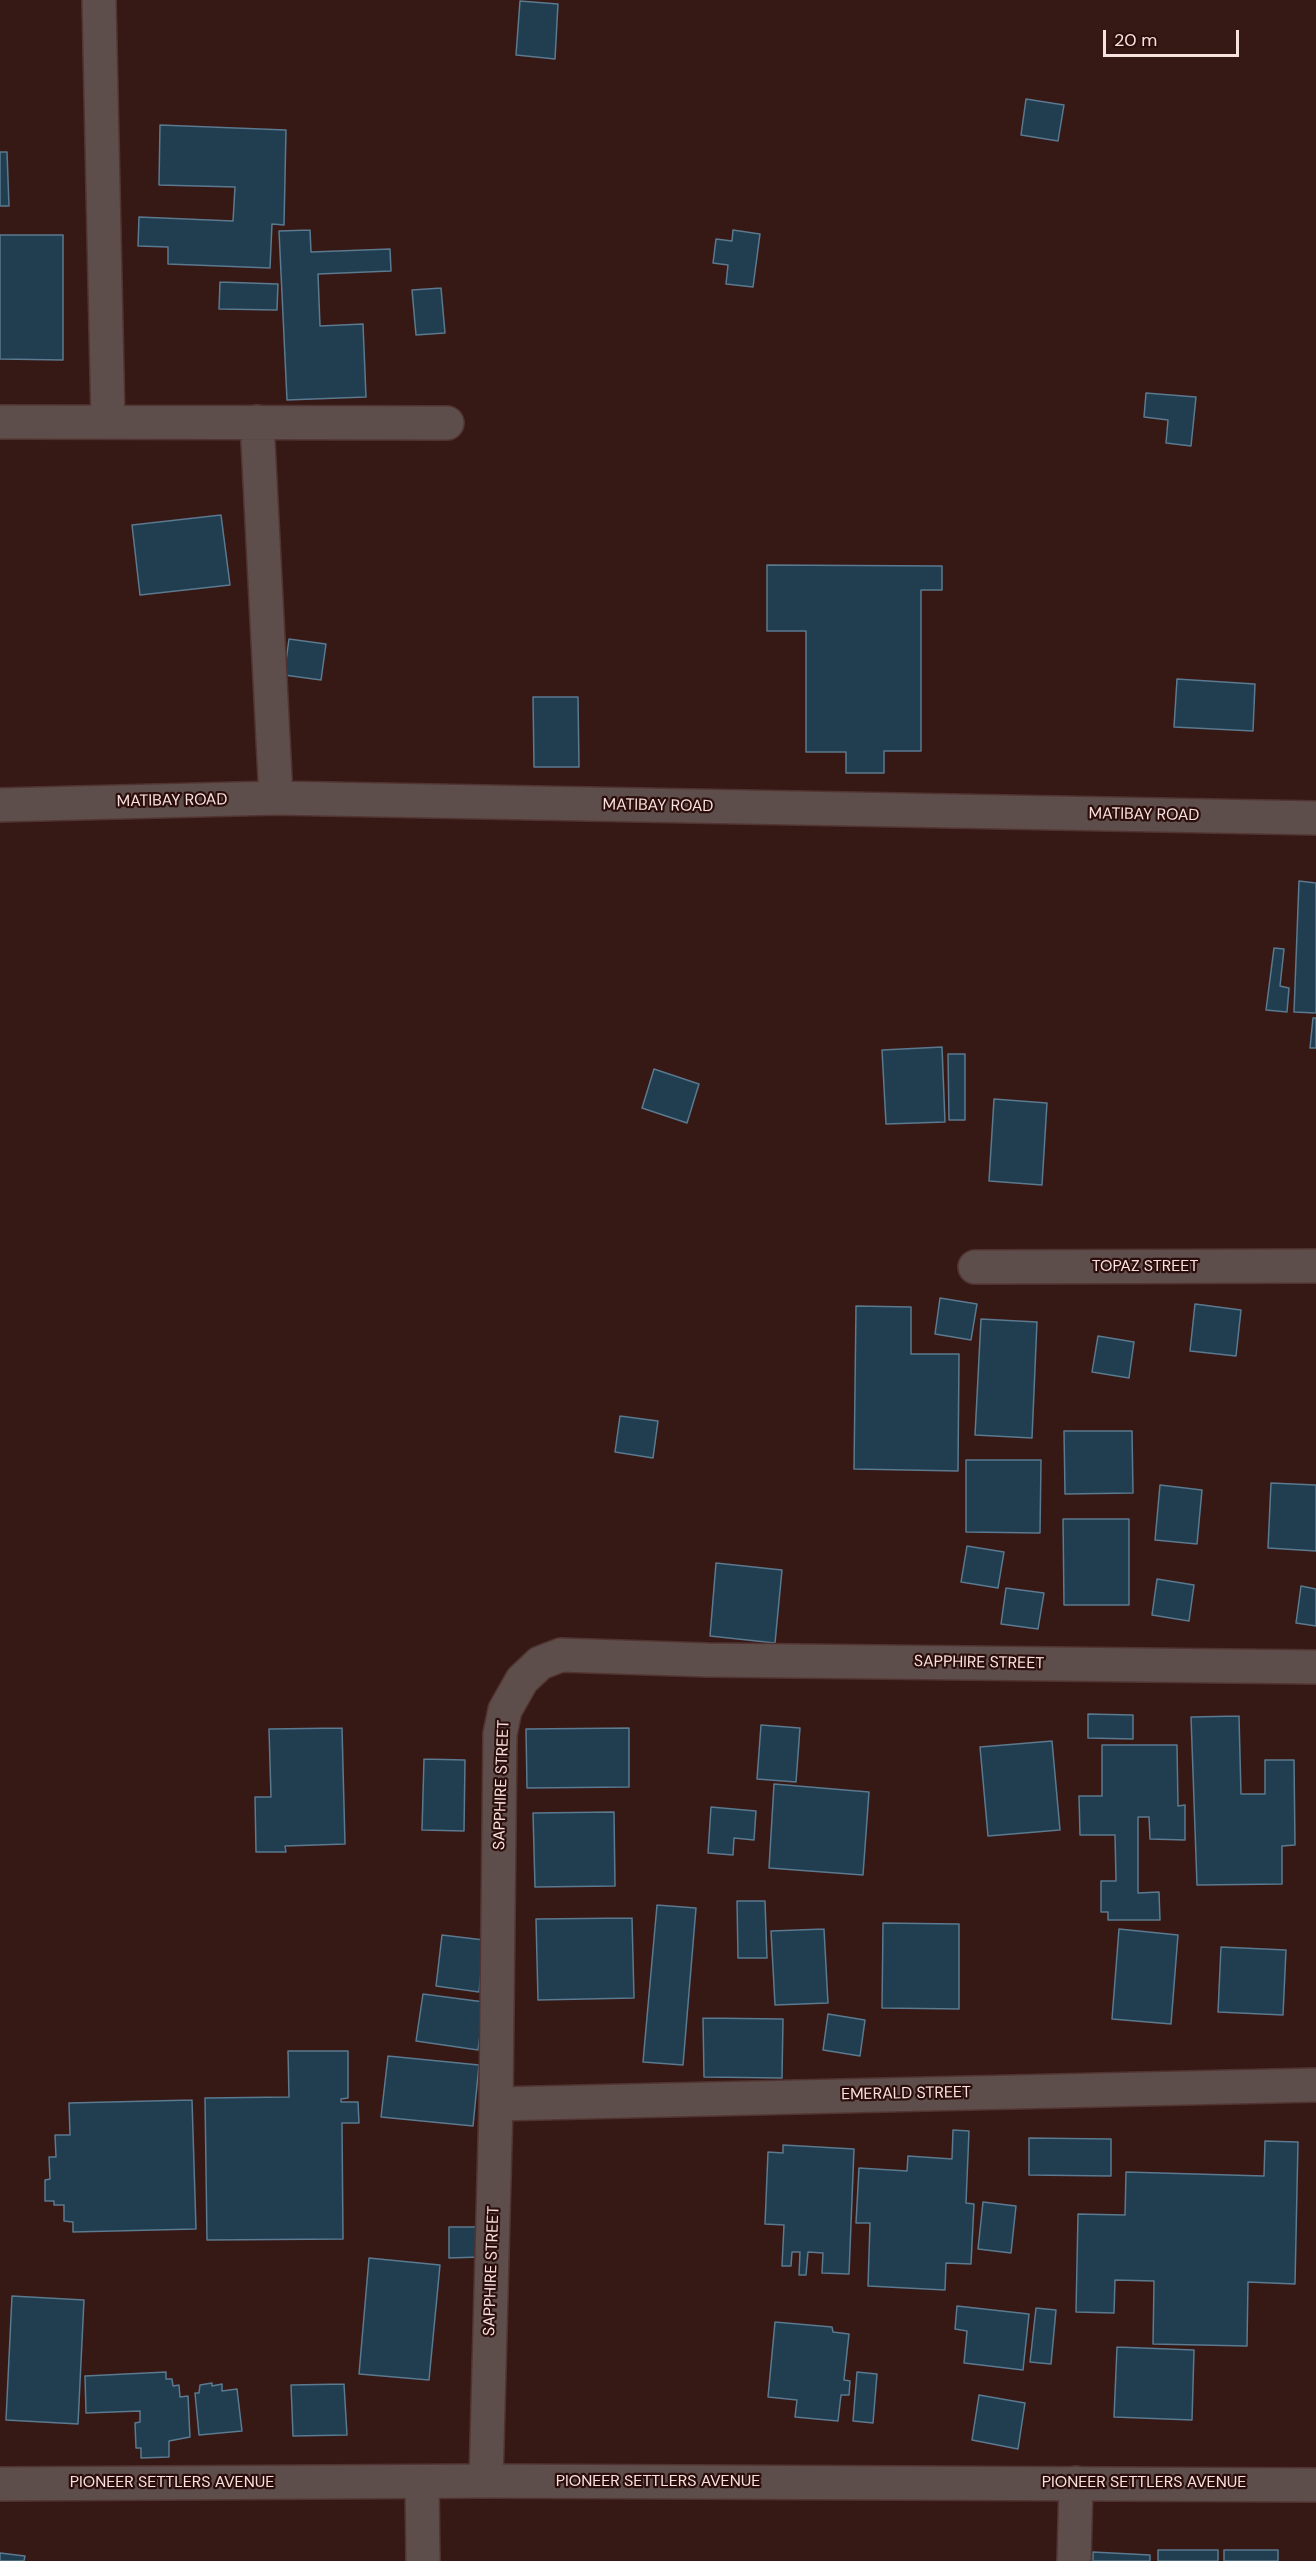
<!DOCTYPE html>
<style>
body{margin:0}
#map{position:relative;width:1316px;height:2561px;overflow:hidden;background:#361815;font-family:"DM Sans",sans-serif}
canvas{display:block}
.scale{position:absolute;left:1103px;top:30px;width:136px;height:27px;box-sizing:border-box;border:3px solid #f8e2df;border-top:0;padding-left:8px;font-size:18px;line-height:21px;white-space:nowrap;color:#f8e2df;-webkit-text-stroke:4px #2c0f0c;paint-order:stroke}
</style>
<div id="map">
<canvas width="1316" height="2561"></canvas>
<div class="scale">20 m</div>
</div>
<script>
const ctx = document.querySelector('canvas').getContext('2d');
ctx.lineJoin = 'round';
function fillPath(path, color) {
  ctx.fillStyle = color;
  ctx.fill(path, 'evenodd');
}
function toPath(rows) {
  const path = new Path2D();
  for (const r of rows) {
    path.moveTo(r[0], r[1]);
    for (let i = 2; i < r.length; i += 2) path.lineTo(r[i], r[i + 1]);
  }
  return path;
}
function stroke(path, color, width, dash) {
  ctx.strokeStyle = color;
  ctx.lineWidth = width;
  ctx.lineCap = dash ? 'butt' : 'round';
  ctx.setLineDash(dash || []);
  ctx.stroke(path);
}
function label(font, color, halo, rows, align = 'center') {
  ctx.font = font + ' "DM Sans",sans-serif';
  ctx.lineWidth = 4.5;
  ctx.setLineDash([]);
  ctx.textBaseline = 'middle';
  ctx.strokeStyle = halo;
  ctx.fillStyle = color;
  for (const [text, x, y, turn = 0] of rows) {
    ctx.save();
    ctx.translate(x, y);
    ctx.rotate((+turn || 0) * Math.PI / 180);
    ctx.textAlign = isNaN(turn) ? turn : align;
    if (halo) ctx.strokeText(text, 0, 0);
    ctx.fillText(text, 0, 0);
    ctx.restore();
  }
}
const building = toPath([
 [520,1,558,4,555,59,516,55,520,1],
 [1026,99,1064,105,1058,141,1021,135,1026,99],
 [160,125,286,130,284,225,272,224,270,268,168,264,168,247,138,246,139,217,233,221,235,187,159,185,160,125],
 [0,152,7,152,9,206,0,206,0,152],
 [310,230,311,252,390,249,391,271,318,274,320,326,363,324,366,397,287,400,279,231,310,230],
 [733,230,760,234,753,287,726,284,728,265,713,263,716,239,732,241,733,230],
 [0,235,63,235,63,360,0,359,0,235],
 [220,282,278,284,277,310,219,309,220,282],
 [441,288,445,333,416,335,412,290,441,288],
 [1146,393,1196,397,1191,446,1166,443,1168,420,1144,417,1146,393],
 [221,515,230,585,140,595,132,525,221,515],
 [767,565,942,566,942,590,921,590,921,751,884,751,884,773,846,773,846,752,806,752,806,631,767,631,767,565],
 [289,639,326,644,321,680,284,675,289,639],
 [1177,679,1255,684,1253,731,1174,727,1177,679],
 [533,697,578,697,579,767,534,767,533,697],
 [1299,881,1316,883,1316,1013,1294,1012,1299,881],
 [1274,948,1284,949,1280,986,1289,988,1287,1012,1266,1010,1274,948],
 [1313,1018,1316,1018,1316,1048,1310,1048,1313,1018],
 [942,1047,945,1122,886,1124,882,1050,942,1047],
 [948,1054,965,1054,965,1120,949,1120,948,1054],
 [654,1069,699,1084,687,1123,642,1108,654,1069],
 [994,1099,1047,1103,1042,1185,989,1181,994,1099],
 [940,1298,977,1304,971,1340,935,1334,940,1298],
 [1195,1304,1241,1310,1236,1356,1190,1351,1195,1304],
 [856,1306,911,1307,911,1354,959,1354,958,1471,854,1469,856,1306],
 [981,1319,1037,1322,1032,1438,975,1435,981,1319],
 [1098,1336,1134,1342,1129,1378,1092,1372,1098,1336],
 [620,1416,658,1421,653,1458,615,1452,620,1416],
 [1064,1431,1132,1431,1133,1493,1065,1494,1064,1431],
 [966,1460,1041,1460,1040,1533,966,1532,966,1460],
 [1271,1483,1316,1485,1316,1551,1268,1548,1271,1483],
 [1160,1485,1202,1490,1197,1544,1155,1540,1160,1485],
 [1063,1519,1129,1519,1129,1605,1064,1605,1063,1519],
 [967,1546,1004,1552,998,1588,961,1582,967,1546],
 [716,1563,782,1570,775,1643,710,1636,716,1563],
 [1157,1579,1194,1585,1189,1621,1152,1615,1157,1579],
 [1301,1586,1316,1589,1316,1626,1296,1623,1301,1586],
 [1006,1588,1044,1593,1038,1629,1001,1624,1006,1588],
 [1088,1714,1133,1715,1133,1739,1088,1738,1088,1714],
 [1239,1716,1241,1794,1265,1794,1265,1760,1294,1760,1295,1845,1282,1846,1282,1884,1197,1885,1191,1717,1239,1716],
 [761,1725,800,1728,796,1782,757,1779,761,1725],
 [342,1728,345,1844,285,1846,286,1852,256,1852,255,1797,271,1797,269,1729,342,1728],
 [629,1728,629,1787,527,1788,526,1729,629,1728],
 [1052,1741,1060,1830,988,1836,980,1747,1052,1741],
 [1102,1745,1177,1745,1178,1806,1185,1805,1185,1840,1150,1839,1149,1817,1138,1817,1138,1893,1159,1892,1160,1920,1108,1920,1108,1912,1101,1912,1101,1881,1116,1881,1115,1835,1080,1835,1079,1796,1102,1796,1102,1745],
 [424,1759,465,1760,464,1831,422,1830,424,1759],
 [774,1784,869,1792,863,1875,769,1868,774,1784],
 [711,1807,756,1811,754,1840,734,1838,733,1855,708,1853,711,1807],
 [614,1812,615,1886,535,1887,533,1813,614,1812],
 [737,1901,765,1901,767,1958,738,1958,737,1901],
 [657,1905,696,1908,683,2065,643,2062,657,1905],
 [632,1918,634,1998,538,2000,536,1919,632,1918],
 [883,1923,959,1924,959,2009,882,2008,883,1923],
 [824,1929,828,2003,775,2005,771,1931,824,1929],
 [1119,1929,1178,1935,1171,2024,1112,2019,1119,1929],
 [442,1935,484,1940,479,1992,436,1986,442,1935],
 [1221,1947,1286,1950,1283,2015,1218,2012,1221,1947],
 [423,1994,484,2002,478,2050,416,2041,423,1994],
 [828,2014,865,2020,860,2056,823,2050,828,2014],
 [703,2018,783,2019,782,2078,704,2077,703,2018],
 [288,2051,348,2051,348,2098,341,2099,341,2102,358,2102,359,2123,342,2123,343,2239,207,2240,205,2098,289,2097,288,2051],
 [388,2056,479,2065,473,2126,381,2117,388,2056],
 [192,2100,196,2229,73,2232,73,2222,64,2221,64,2205,54,2205,54,2201,45,2201,45,2180,50,2179,49,2157,56,2157,55,2135,70,2135,69,2103,192,2100],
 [953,2130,969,2131,966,2203,974,2204,971,2264,946,2263,945,2290,868,2286,870,2223,856,2223,859,2168,907,2171,908,2156,952,2159,953,2130],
 [1029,2138,1111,2139,1111,2176,1029,2175,1029,2138],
 [1265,2141,1298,2142,1295,2284,1248,2282,1247,2346,1153,2344,1154,2281,1115,2280,1114,2313,1076,2312,1078,2214,1125,2215,1126,2172,1264,2176,1265,2141],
 [783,2145,854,2149,849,2274,822,2273,823,2253,808,2252,806,2275,799,2275,800,2252,792,2252,791,2266,782,2266,784,2225,765,2224,768,2152,783,2153,783,2145],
 [983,2202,1016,2206,1011,2253,978,2249,983,2202],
 [449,2227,479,2227,480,2257,449,2258,449,2227],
 [369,2258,440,2265,429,2380,359,2374,369,2258],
 [12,2296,84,2300,78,2424,6,2420,12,2296],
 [957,2306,1029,2314,1023,2370,964,2363,967,2331,955,2329,957,2306],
 [1036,2308,1056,2310,1051,2364,1030,2362,1036,2308],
 [775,2322,832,2327,833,2332,849,2334,844,2380,850,2381,849,2395,841,2395,838,2421,795,2417,797,2400,768,2397,775,2322],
 [1117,2347,1194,2350,1192,2420,1114,2417,1117,2347],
 [166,2372,166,2379,172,2379,173,2386,179,2385,180,2397,188,2396,190,2437,169,2441,169,2457,141,2458,141,2448,136,2448,135,2423,140,2422,140,2411,86,2413,85,2376,166,2372],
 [857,2372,877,2374,873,2423,853,2421,857,2372],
 [212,2383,212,2386,222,2384,222,2391,237,2389,242,2431,199,2435,195,2393,199,2393,200,2385,212,2383],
 [344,2384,347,2435,293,2436,291,2385,344,2384],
 [979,2395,1025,2403,1018,2449,972,2440,979,2395],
 [1158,2550,1218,2550,1218,2561,1158,2561,1158,2550],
 [1224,2550,1278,2550,1278,2561,1224,2561,1224,2550],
 [1093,2552,1150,2555,1150,2561,1093,2561,1093,2552],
 [0,2553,25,2556,24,2561,0,2561,0,2553]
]);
fillPath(building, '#213e51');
stroke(building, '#5b798f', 1.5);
const minor = toPath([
 [99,0,108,422],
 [0,422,447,423],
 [257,422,276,798],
 [0,805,276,798,1316,818],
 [975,1267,1316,1266],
 [496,2104,1316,2085],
 [486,2481,496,2104,500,1734,505,1710,522,1680,540,1663,561,1655,707,1660,1316,1667],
 [422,2482,423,2561],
 [1074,2561,1076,2483]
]);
const tertiary = toPath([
 [0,2484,486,2481,1316,2485]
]);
stroke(minor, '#513431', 36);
stroke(tertiary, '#513431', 36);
stroke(minor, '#5d4d4b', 33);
stroke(tertiary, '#5d4d4b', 33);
label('16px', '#f8e2df', '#2c0f0c', [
 ["MATIBAY ROAD",172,801,-1],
 ["MATIBAY ROAD",658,806,1],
 ["MATIBAY ROAD",1144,815,1],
 ["TOPAZ STREET",1145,1267],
 ["SAPPHIRE STREET",979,1663,1],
 ["SAPPHIRE STREET",502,1785,-88],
 ["EMERALD STREET",906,2094,-1],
 ["SAPPHIRE STREET",492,2271,-88],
 ["PIONEER SETTLERS AVENUE",658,2482],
 ["PIONEER SETTLERS AVENUE",172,2483],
 ["PIONEER SETTLERS AVENUE",1144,2483]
]);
</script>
